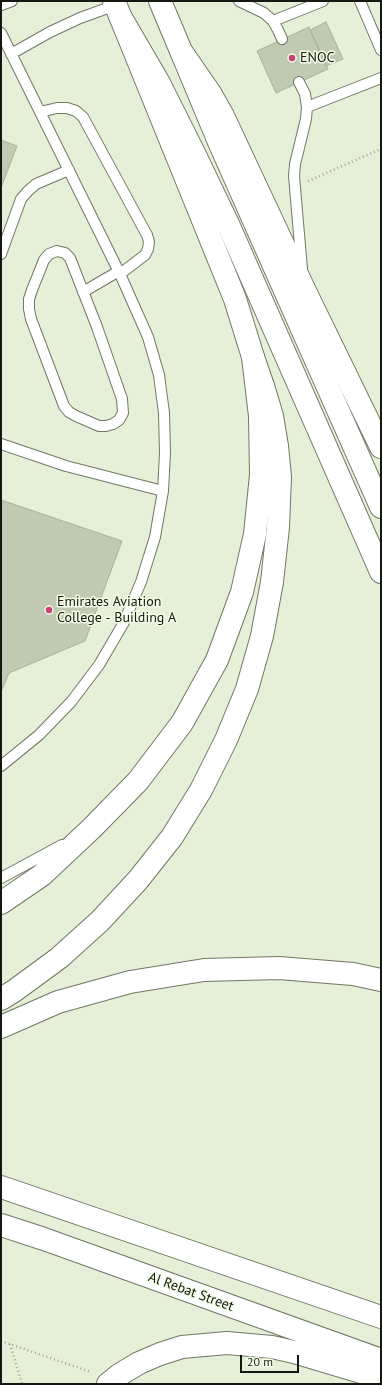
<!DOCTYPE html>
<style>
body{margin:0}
#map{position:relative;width:382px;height:1385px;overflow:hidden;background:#e6f0d8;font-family:"PT Sans",sans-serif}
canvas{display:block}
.frame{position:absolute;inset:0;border:2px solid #151810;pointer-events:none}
.scale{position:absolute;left:240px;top:1355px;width:59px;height:18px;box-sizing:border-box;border:2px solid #151810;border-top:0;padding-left:5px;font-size:12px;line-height:14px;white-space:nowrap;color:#151810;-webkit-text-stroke:3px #f3fde5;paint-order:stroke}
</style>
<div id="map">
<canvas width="382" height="1385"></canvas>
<div class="frame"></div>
<div class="scale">20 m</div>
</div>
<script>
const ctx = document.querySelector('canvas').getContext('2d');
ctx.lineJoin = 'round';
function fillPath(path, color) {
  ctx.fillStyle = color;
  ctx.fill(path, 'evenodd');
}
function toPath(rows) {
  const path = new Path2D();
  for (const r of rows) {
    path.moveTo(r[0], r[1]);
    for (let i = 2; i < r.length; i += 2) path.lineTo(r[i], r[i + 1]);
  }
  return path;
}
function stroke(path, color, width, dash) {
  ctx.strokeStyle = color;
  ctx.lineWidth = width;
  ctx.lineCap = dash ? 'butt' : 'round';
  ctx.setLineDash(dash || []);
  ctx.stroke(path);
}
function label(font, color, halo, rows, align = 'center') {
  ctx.font = font + ' "PT Sans",sans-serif';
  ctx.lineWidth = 3;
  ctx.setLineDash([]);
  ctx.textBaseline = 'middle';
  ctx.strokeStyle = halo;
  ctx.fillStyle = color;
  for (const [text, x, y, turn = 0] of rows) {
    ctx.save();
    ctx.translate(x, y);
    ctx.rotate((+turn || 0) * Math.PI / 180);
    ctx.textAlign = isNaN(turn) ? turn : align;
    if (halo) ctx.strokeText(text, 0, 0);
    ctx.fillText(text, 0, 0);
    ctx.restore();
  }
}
const building = toPath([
 [326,22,343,59,326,66,310,30,326,22],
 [309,27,328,69,276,93,257,51,309,27],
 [1,140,17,146,1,188,1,140],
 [1,500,122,541,85,641,9,673,1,692,1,500]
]);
fillPath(building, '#c0cab2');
stroke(building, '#a8b29b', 1);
const lane = toPath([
 [239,1,264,13,273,21,278,30,282,39],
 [360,1,381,50],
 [1,5,12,1],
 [273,21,323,1],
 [1,33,120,274,148,337,159,375,164,413,165,453,163,491,155,537,141,582,123,624,99,665,71,702,39,735,1,766],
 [11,54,50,32,80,18,116,5],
 [299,82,305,94,307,107,306,119,295,164,294,176,302,269],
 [307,107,381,78],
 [40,112,57,108,67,108,76,111,83,117,147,235,149,242,148,249,145,255,120,274],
 [57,251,65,253,70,258,97,327,122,399,123,413,119,420,113,424,106,426,99,426,76,416,69,412,64,406,31,319,29,309,29,299,32,290,44,260,49,254,57,251],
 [1,254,21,199,28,191,36,184,69,170],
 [83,292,119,271],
 [1,444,66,466,163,491],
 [1,878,62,845]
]);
const primary = toPath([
 [160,1,181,51,210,93,223,116,304,289,381,447],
 [1,903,42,875,92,828,138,781,182,723,217,660,242,592,255,534,261,475,260,416,253,357,235,299,114,1]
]);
const highway = toPath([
 [120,16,159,83,194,153,228,224,381,572],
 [181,51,219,142,381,507],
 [1,999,14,991,59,958,100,921,138,880,172,837,201,790,226,740,247,689,262,636,272,582,278,527,280,477,277,446,272,416,263,386,253,357],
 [1,1027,58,1002,130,982,204,970,279,968,353,974,381,980],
 [1,1187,381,1317],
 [1,1225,44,1239,381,1360],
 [108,1384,119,1375,139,1363,160,1354,182,1347,227,1343,272,1347,294,1352,381,1378]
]);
stroke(lane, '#707863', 12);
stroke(primary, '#707863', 24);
stroke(highway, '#707863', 24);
stroke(toPath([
 [308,181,381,149],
 [1,1341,91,1372],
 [10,1344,22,1384]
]), '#9da593', 2.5, [1, 3]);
stroke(lane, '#fff', 10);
stroke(primary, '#fff', 22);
stroke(highway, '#fff', 22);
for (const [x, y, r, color] of [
 [292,58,4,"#cb4077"],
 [49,610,4,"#cb4077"]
]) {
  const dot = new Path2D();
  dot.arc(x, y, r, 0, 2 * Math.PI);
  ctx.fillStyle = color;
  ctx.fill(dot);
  stroke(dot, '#f3fde5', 1.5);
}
label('14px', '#151810', '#f3fde5', [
 ["ENOC",300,58],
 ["Emirates Aviation",57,602],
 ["College - Building A",57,618]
], 'left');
label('14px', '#151810', '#f3fde5', [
 ["Al Rebat Street",191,1292,20]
]);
</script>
